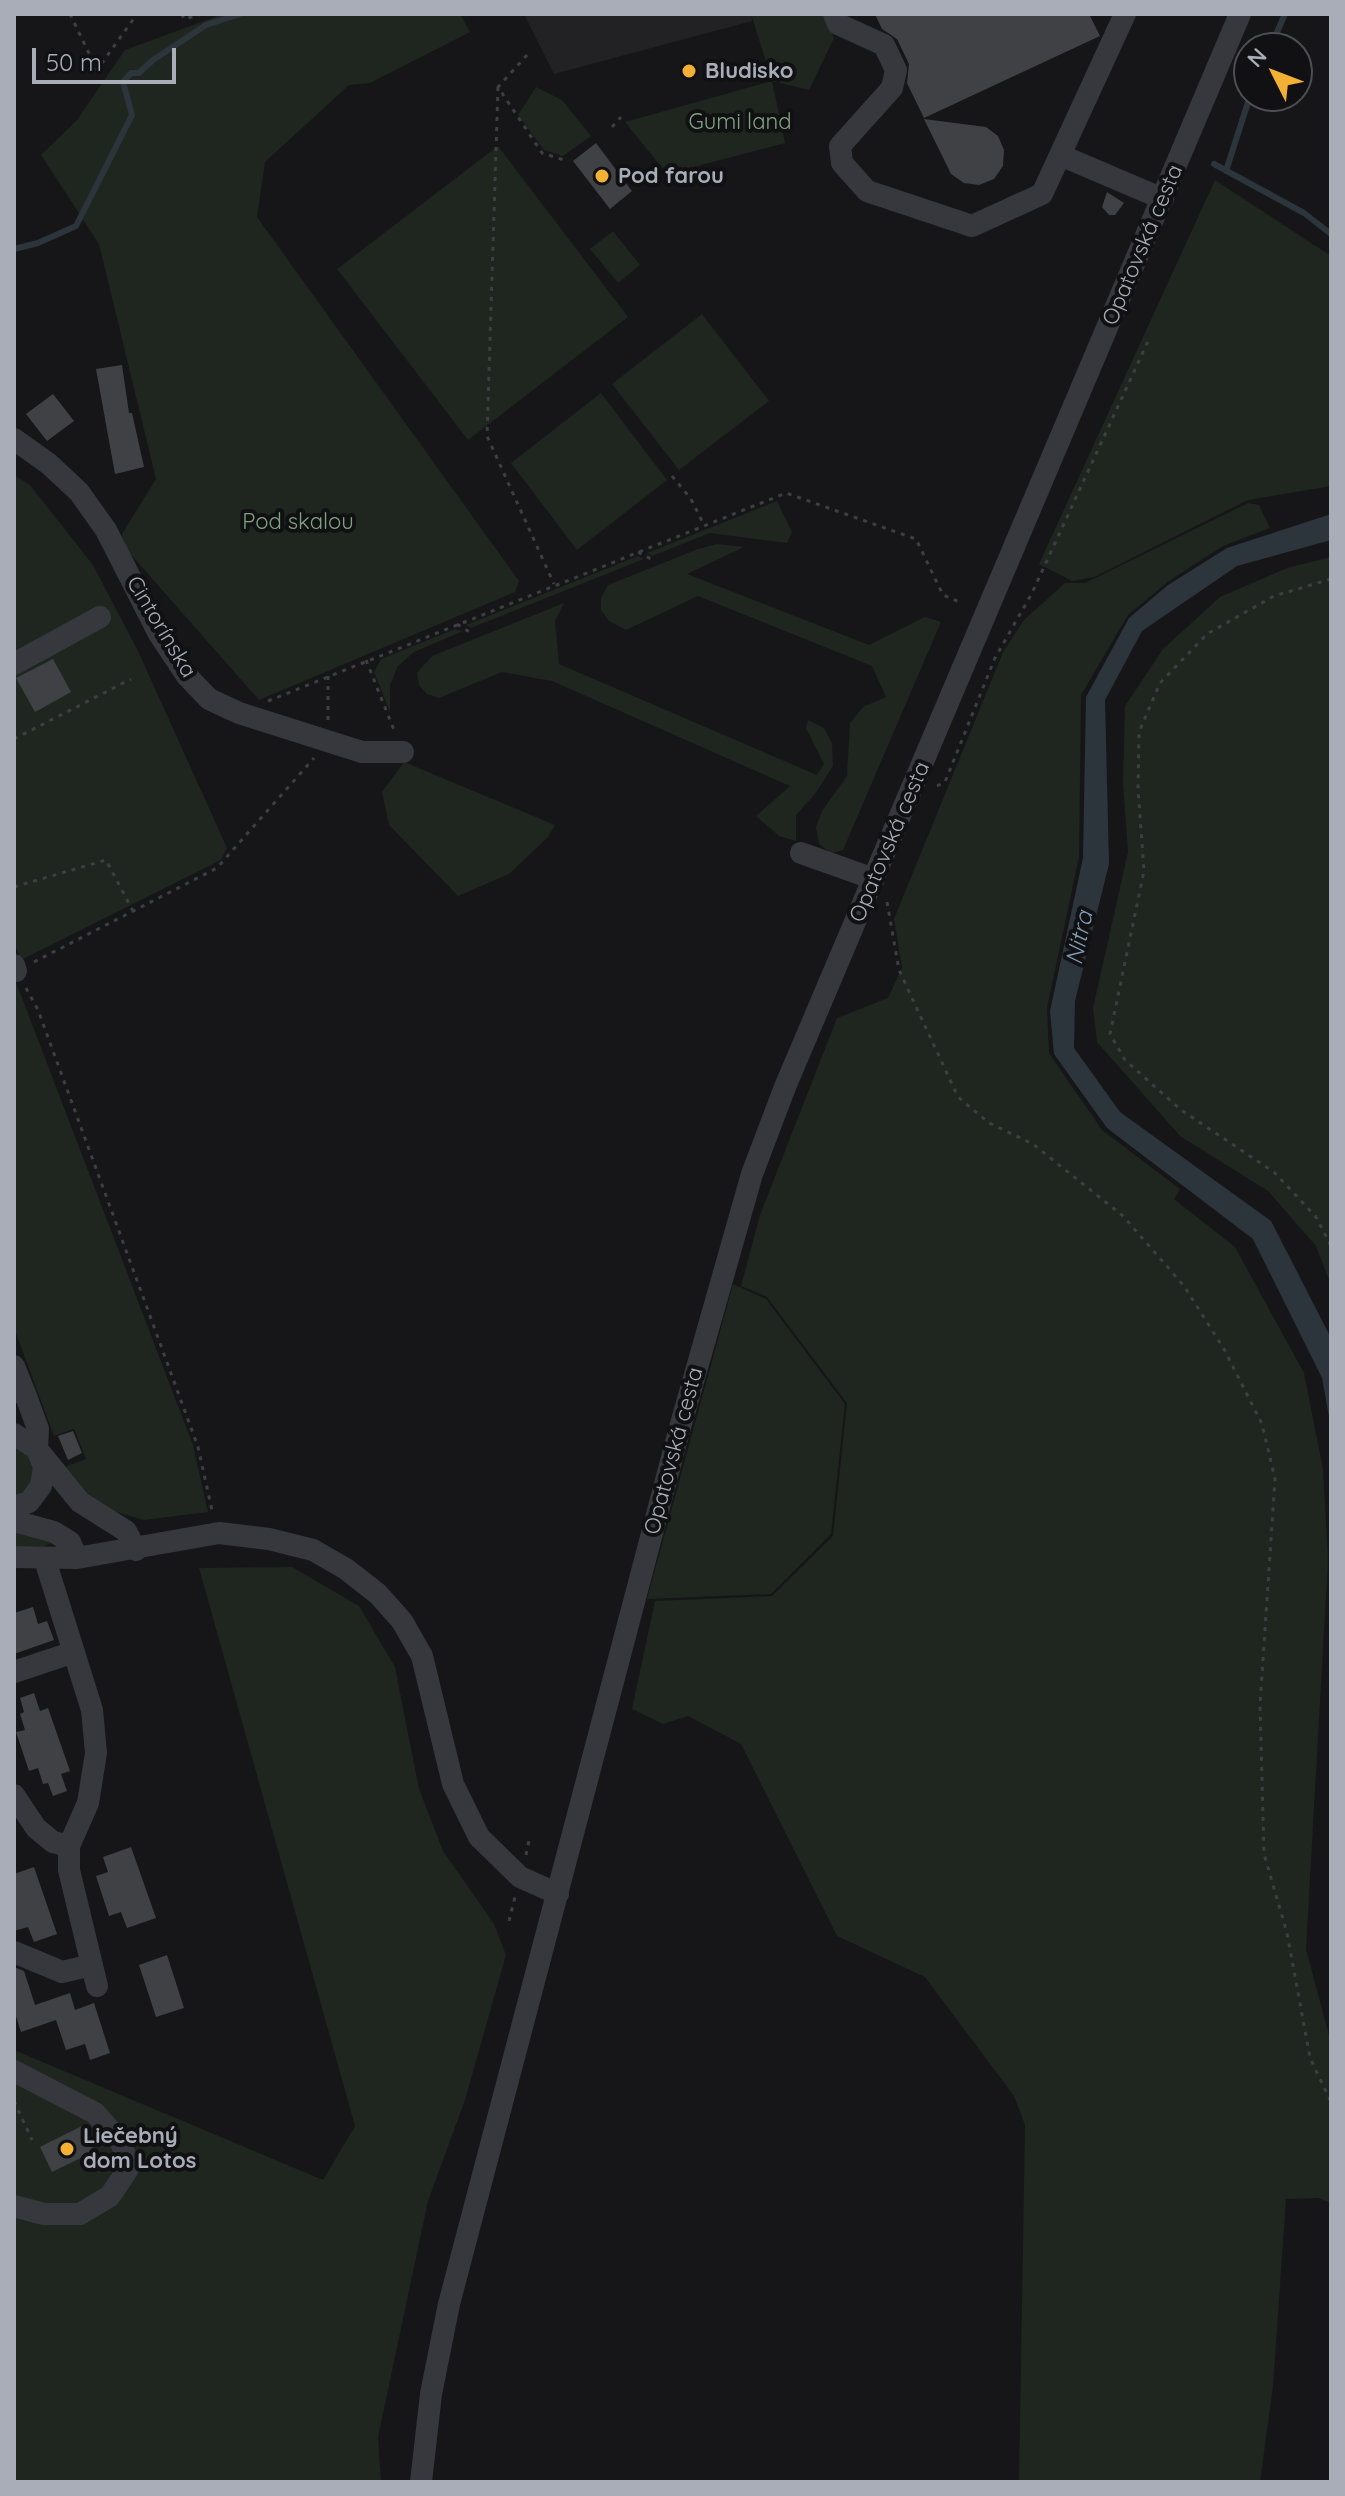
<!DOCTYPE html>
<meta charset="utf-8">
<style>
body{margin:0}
#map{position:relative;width:1345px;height:2496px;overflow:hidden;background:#161618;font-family:Quicksand,sans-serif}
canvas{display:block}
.frame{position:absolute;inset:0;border:16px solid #a8adb8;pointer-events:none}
.north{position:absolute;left:1233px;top:32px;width:80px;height:80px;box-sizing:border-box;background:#111113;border:2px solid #4d4f55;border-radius:50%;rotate:312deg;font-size:22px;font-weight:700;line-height:32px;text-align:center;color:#a8adb8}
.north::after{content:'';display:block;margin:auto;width:28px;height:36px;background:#f2b134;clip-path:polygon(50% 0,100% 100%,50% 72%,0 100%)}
.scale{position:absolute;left:32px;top:48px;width:144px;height:36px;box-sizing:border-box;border:4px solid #a8adb8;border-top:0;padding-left:10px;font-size:24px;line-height:28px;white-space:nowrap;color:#a8adb8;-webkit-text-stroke:6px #111113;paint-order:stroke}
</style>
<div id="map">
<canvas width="1345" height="2496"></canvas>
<div class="frame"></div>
<div class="north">N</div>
<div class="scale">50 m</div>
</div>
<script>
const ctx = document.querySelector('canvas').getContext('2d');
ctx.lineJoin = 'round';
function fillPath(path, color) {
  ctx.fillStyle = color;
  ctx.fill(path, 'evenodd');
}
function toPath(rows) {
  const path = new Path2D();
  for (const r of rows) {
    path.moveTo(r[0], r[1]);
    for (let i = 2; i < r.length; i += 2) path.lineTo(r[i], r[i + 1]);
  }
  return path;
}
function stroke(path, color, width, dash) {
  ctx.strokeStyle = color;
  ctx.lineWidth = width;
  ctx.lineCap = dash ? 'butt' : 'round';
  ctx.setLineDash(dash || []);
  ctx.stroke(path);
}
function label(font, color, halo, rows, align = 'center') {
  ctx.font = font + ' Quicksand,sans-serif';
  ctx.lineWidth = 8;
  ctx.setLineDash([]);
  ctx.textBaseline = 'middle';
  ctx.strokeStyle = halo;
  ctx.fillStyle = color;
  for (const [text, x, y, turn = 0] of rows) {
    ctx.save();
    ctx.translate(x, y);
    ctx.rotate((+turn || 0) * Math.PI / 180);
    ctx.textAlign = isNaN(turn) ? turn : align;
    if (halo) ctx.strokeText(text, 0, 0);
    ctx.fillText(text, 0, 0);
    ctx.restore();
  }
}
fillPath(toPath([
 [524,14,751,14,752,21,554,74]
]), '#222225');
fillPath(toPath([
 [223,14,460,14,470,32,370,83,349,85,265,162,257,217,519,581,515,592,259,700,126,549,122,534,156,479,99,244,41,155,77,120,125,50],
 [751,14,824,14,834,38,809,90,772,81,785,143,667,174,625,122,772,81],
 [536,87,562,100,591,136,563,156,544,150,518,115],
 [498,146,628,317,468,440,337,269],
 [1215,180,1331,256,1331,486,1248,500,1094,577,1072,581,1039,564],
 [613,231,640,265,618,283,590,249],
 [702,314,769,401,679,470,612,384],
 [601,393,667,480,577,550,511,463],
 [14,475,30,485,93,565,138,651,227,848,221,860,21,960,14,943],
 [777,501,792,532,787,543,710,533,652,556,647,553],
 [1248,503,1259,505,1270,528,1223,546,1169,581,1128,615,1081,695,1079,857,1047,1008,1049,1053,1102,1130,1180,1189,1174,1199,1235,1247,1304,1373,1323,1469,1328,1560,1306,1949,1331,2043,1331,2203,1318,2198,1286,2199,1273,2386,1260,2482,1019,2482,1025,2125,1014,2096,925,1977,837,1936,741,1744,688,1716,663,1724,632,1709,655,1601,772,1596,833,1536,847,1403,767,1297,741,1286,760,1215,837,1018,888,998,902,968,894,919,1003,652,1024,620,1065,583,1085,583],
 [717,544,744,547,687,574,869,645,925,617,941,622,843,850,831,853,819,844,816,827,822,811,847,776,850,723,863,707,886,697,872,666,698,596,626,630,609,621,601,610,601,598,608,585,698,549],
 [638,556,644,559,471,628,466,625],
 [1331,557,1331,1285,1316,1246,1268,1191,1180,1136,1097,1042,1093,1008,1128,852,1123,783,1125,706,1163,649,1220,597,1287,568],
 [564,603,555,621,559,664,817,775,824,764,806,728,808,720,824,728,832,743,833,766,815,794,796,815,796,841,779,836,756,816,790,786,552,681,502,672,439,698,427,694,419,685,417,673,432,656],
 [455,629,463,631,414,652,398,666,390,685,390,712,374,672,381,659],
 [404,762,555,825,548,837,509,874,458,896,389,825,382,792],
 [14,977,193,1445,208,1512,144,1520,109,1510,87,1495,65,1467,86,1459,74,1429,54,1436,14,1328],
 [733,1284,766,1299,845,1404,831,1534,771,1594,647,1599],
 [14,1446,22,1449,34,1463,35,1481,14,1501],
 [14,1527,52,1543,45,1546,14,1546],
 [292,1567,359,1606,395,1667,419,1789,443,1851,494,1924,506,1955,465,2100,428,2201,378,2437,381,2482,14,2482,14,2050,323,2180,355,2126,199,1568]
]), '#1e261f');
fillPath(toPath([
 [1331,514,1331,540,1237,566,1142,631,1105,700,1109,864,1075,1001,1074,1048,1120,1112,1271,1221,1331,1338,1331,1427,1322,1378,1253,1239,1107,1128,1054,1054,1050,1011,1083,858,1086,697,1129,618,1168,585,1227,548]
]), '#2c353c');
stroke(toPath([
 [1270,48,1285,14],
 [1214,164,1304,213,1331,234],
 [1226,171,1250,96],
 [14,249,38,243,76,226,132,115,123,82,131,73,139,73,153,60,206,25,240,14]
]), '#2c353c', 6);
fillPath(toPath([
 [875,14,1089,14,1100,36,924,118,907,83,909,64,897,39,882,29],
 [924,119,986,127,998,136,1004,150,1003,166,994,179,979,185,964,183,951,174],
 [596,143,632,191,610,209,573,161],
 [1107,192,1124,203,1115,215,1109,215,1102,207],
 [122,365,129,413,132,413,144,467,115,474,96,369],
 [53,394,74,421,47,441,26,414],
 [53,659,71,692,35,712,16,678],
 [73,1431,82,1453,68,1460,58,1436],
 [33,1607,38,1624,47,1621,54,1640,14,1654,14,1613],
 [34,1693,40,1711,48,1708,70,1771,61,1774,67,1791,53,1796,48,1783,43,1784,38,1768,29,1771,16,1732,25,1730,20,1714,24,1712,20,1698],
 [131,1847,156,1918,127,1928,121,1912,109,1916,96,1876,108,1872,103,1857],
 [34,1867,57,1934,34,1942,28,1927,14,1931,14,1874],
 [167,1955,184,2008,156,2017,139,1965],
 [14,1967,24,1971,35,2005,70,1993,75,2010,94,2003,110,2053,90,2060,85,2044,66,2050,56,2020,21,2032,14,2010],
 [82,2126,95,2151,52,2172,40,2147]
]), '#404145');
stroke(toPath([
 [70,14,97,70,137,14],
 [182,14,184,19,202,14],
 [527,55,498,87,542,153,567,161],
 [498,87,487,436,554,584],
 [612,127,621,117],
 [672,476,691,499,704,525],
 [638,552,653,560],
 [1331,579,1274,596,1207,634,1160,683,1139,732,1138,789,1144,871,1110,1034,1125,1060,1181,1110,1274,1172,1316,1217,1331,1246],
 [457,624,471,633],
 [366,660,394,730],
 [328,676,328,720],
 [268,701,786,493,916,539,943,595,962,603],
 [14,739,131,679],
 [937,786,945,782,995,658,1032,593,1149,339],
 [14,887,106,860,133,911],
 [887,902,899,970,958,1097,989,1123,1033,1144,1123,1216,1184,1286,1224,1349,1262,1424,1275,1479,1260,1705,1264,1854,1287,1933,1310,2058,1331,2102],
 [34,962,217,868,314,758],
 [26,988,38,1010,198,1447,213,1515],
 [526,1855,530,1836],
 [509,1921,515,1897],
 [14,2101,32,2140]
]), '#3d3f44', 3, [4, 6]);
stroke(toPath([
 [834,14,838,24,884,45,896,70,892,88,840,146,842,163,867,191,972,226,1042,194,1125,14],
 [1060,155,1163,199],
 [14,439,49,464,79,492,106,530,159,634,187,676,209,699,239,713,362,752,403,752],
 [14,664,100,617],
 [801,853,874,879],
 [14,965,16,971],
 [14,1366,26,1396],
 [14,1388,26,1396,38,1429,37,1449,80,1502,126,1531,136,1550],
 [14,1434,37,1449,44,1467,41,1486,29,1502,14,1507],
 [14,1521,54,1532,70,1542,77,1558],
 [14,1557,77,1558,219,1533,269,1539,313,1550,346,1569,378,1594,402,1621,422,1656,453,1784,479,1837,520,1877,558,1894],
 [45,1560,92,1710,96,1753,88,1803,69,1846,69,1870,97,1986],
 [14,1672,74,1652],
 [14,1795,36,1828,53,1842,69,1846],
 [14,1952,62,1972,92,1965],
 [14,2071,95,2113,122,2144,128,2169,110,2196,80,2214,44,2214,14,2206],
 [421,2482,431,2394,449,2304,679,1431,752,1174,785,1087,1240,14]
]), '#37383d', 22);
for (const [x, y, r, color] of [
 [689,71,8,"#f2b134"],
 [602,176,8,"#f2b134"],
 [67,2149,8,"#f2b134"]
]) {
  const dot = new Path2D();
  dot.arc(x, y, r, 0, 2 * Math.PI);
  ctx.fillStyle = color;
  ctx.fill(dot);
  stroke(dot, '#111113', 3);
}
label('bold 22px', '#a8adb8', '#111113', [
 ["Bludisko",705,71],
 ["Pod farou",618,176],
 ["Liečebný",83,2136],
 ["dom Lotos",83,2161]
], 'left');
label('22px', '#7fa381', '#111113', [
 ["Gumi land",740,122],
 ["Pod skalou",298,522]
]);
label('22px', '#a8adb8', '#111113', [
 ["Opatovská cesta",1143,245,-67],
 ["Cintorínska",161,627,59],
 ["Opatovská cesta",890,842,-67],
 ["Opatovská cesta",674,1451,-75]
]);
label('italic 24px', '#7f9bb3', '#111113', [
 ["Nitra",1080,938,-78]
]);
</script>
